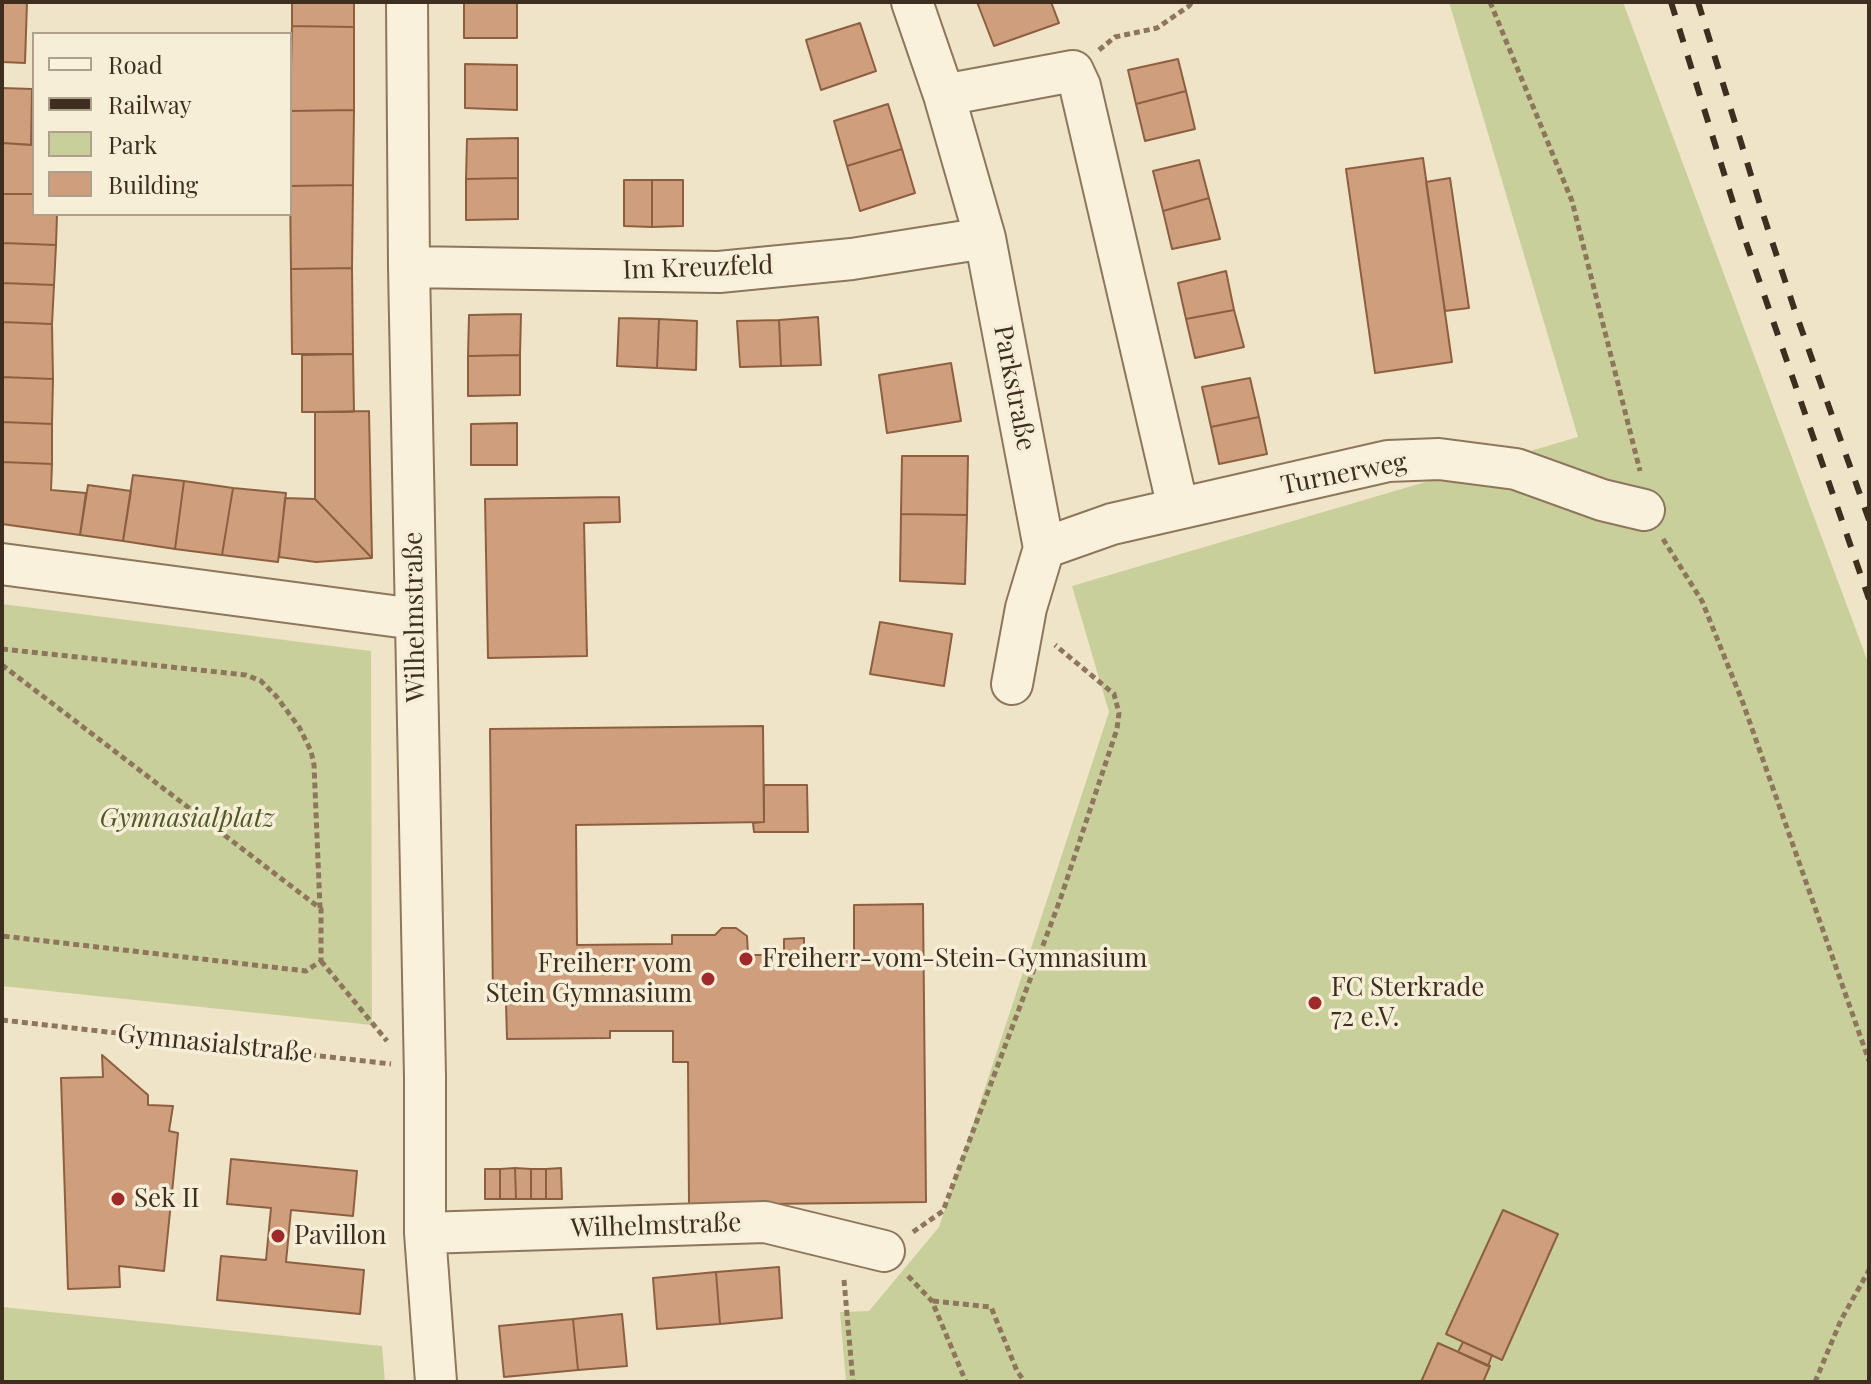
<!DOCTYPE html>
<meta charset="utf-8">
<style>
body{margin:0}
#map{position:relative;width:1871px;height:1384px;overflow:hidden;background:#f0e4c8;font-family:"Playfair Display",serif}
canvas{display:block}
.frame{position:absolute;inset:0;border:4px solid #3d2e20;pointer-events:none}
.legend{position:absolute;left:32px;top:32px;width:260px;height:184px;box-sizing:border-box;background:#f7eed8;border:2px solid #ada18e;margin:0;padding:10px 14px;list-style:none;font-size:24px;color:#3d2e20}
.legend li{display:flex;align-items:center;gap:16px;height:40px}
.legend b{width:40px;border:2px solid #ada18e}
</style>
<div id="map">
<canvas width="1871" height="1384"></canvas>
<div class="frame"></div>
<ul class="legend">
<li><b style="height:10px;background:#faf1dc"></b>Road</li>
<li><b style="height:10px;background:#3d2e20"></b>Railway</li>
<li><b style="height:22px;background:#c9cf9b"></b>Park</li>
<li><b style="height:22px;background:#cf9f7d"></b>Building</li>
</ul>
</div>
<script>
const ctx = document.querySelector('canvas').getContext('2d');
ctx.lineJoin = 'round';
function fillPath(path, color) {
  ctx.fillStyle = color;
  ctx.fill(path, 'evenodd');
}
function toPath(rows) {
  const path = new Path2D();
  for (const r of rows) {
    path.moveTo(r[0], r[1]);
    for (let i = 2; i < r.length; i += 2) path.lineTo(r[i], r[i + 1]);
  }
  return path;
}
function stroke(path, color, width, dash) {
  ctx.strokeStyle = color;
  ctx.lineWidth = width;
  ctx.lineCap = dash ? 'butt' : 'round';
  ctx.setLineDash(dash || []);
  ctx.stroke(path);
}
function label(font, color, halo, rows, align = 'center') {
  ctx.font = font + ' "Playfair Display",serif';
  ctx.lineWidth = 7;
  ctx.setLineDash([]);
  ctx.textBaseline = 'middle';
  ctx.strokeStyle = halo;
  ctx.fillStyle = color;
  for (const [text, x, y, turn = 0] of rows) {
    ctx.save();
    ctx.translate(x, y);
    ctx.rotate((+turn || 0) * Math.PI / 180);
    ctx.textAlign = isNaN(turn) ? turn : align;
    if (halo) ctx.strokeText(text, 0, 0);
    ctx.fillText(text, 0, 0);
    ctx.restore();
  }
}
fillPath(toPath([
 [1449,2,1623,2,1869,665,1869,1382,846,1382,840,1312,869,1311,939,1227,1109,712,1072,586,1578,437],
 [2,604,371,651,372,1025,2,986],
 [2,1307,382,1346,385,1382,2,1382]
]), '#c9cf9b');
const building = toPath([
 [2,2,27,2,25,63,2,62,2,2],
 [292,2,354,2,354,27,292,26,292,2],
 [464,2,517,2,517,38,464,38,464,2],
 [977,2,1051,2,1059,23,994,46,977,2],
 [860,23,876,71,821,90,806,40,860,23],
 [292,26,354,27,354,110,290,111,292,26],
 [1178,59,1186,91,1136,104,1128,70,1178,59],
 [465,64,517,65,517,110,465,108,465,64],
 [2,88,32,89,31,145,2,143,2,88],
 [1186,91,1195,129,1145,141,1136,104,1186,91],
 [888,104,902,149,847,166,834,121,888,104],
 [354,110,353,185,290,186,290,111,354,110],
 [518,138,518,178,466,179,467,139,518,138],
 [3,143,34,145,34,194,2,194,3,143],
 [902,149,915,193,860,211,847,166,902,149],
 [1423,158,1452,362,1375,373,1346,169,1423,158],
 [1199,160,1209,198,1163,211,1153,171,1199,160],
 [518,178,518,219,466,220,466,179,518,178],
 [1450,178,1469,308,1445,311,1426,182,1450,178],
 [624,180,652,180,652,227,624,226,624,180],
 [652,180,683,180,683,226,652,227,652,180],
 [353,185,352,268,291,269,290,186,353,185],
 [2,194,34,194,34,214,57,214,56,245,2,243,2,194],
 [1209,198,1220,239,1172,249,1163,211,1209,198],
 [2,243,56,245,54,285,2,283,2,243],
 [352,268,353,354,292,354,291,269,352,268],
 [1226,271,1234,310,1186,319,1178,283,1226,271],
 [2,283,54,285,52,324,2,322,2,283],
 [1234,310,1244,347,1195,358,1186,319,1234,310],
 [521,314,520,355,468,356,469,315,521,314],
 [818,317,821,365,781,366,779,320,818,317],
 [619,318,659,319,657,368,617,366,619,318],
 [659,319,697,321,696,370,657,368,659,319],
 [779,320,781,366,740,367,737,321,779,320],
 [2,322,52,324,53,379,2,377,2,322],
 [353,354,354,412,302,412,302,355,353,354],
 [520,355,520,395,468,396,468,356,520,355],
 [951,363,961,421,887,433,879,375,951,363],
 [2,377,53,379,52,424,2,422,2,377],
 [1250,378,1259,417,1211,427,1202,387,1250,378],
 [369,411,372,558,315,499,315,412,369,411],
 [1259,417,1267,454,1219,464,1211,427,1259,417],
 [2,422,52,424,52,464,2,462,2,422],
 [517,423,517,465,471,465,471,424,517,423],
 [902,456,968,456,967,515,901,514,902,456],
 [2,462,52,464,51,490,86,493,80,535,2,524,2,462],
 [133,475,184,481,175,549,123,541,133,475],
 [184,481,233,488,222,555,175,549,184,481],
 [88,485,131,491,123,541,80,535,88,485],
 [233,488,286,493,278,562,222,555,233,488],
 [619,497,620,522,584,523,587,656,488,658,485,499,619,497],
 [285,498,315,499,372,558,316,562,279,557,285,498],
 [901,514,967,515,965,584,900,581,901,514],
 [880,622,952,634,944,686,870,674,880,622],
 [763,726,764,822,576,825,577,945,672,944,672,935,715,935,722,928,736,928,747,936,748,955,784,955,784,939,804,938,804,955,854,955,854,905,923,904,926,1202,689,1205,688,1062,673,1062,673,1031,610,1031,610,1038,507,1039,506,1002,493,1002,490,729,763,726],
 [764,785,807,785,808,832,754,832,753,823,764,822,764,785],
 [102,1055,148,1095,148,1105,173,1106,169,1131,178,1133,164,1271,119,1266,120,1287,68,1289,61,1078,103,1077,102,1055],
 [231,1159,357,1171,353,1216,291,1210,286,1262,364,1270,360,1314,217,1300,221,1256,266,1260,271,1208,227,1204,231,1159],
 [515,1168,531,1169,531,1199,516,1199,515,1168],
 [515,1168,516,1199,500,1199,500,1169,515,1168],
 [561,1168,562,1199,546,1199,546,1169,561,1168],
 [485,1169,500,1169,500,1199,485,1199,485,1169],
 [531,1169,546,1169,546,1199,531,1199,531,1169],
 [1503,1210,1558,1234,1502,1360,1446,1334,1503,1210],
 [779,1267,782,1318,720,1324,716,1272,779,1267],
 [716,1272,720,1324,657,1329,653,1278,716,1272],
 [622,1314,627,1366,578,1370,573,1319,622,1314],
 [573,1319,578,1370,504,1377,499,1326,573,1319],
 [1463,1342,1492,1355,1488,1366,1458,1352,1463,1342],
 [1438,1343,1490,1366,1483,1382,1421,1382,1438,1343]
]);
fillPath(building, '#cf9f7d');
stroke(building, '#8d5f41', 2);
const street = toPath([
 [407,2,409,267,425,1076,425,1233,436,1382],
 [912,2,944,95,985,238,1044,548,1026,608,1012,684],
 [944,95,1073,71,1080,86,1178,508],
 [409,267,719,272,852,259,985,238],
 [1044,548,1112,524,1388,461,1439,459,1516,469,1602,500,1644,510],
 [2,564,415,619],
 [425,1233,765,1222,884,1251]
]);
stroke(street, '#8d765c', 44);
stroke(toPath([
 [1490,2,1572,201,1640,471],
 [1099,50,1115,37,1157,28,1189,6,1192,2],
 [1663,539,1702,601,1743,703,1869,1061],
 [2,649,246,675,261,681,276,696,299,727,311,751,314,765,320,908],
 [2,665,321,909,321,961,306,971,2,936],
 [321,961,387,1041],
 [2,1020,391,1064],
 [913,1232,943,1211,1060,900,1117,729,1119,713,1114,694,1055,645],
 [908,1276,932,1301,966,1382],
 [844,1280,853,1382],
 [933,1301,991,1307,1017,1371,1025,1382],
 [1815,1382,1841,1320,1869,1270]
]), '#8d765c', 5, [6, 4]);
stroke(street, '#faf1dc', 40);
stroke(toPath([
 [1671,2,1740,225,1869,599],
 [1698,2,1762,211,1795,311,1869,520]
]), '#3d2e20', 6, [14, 14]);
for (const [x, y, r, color] of [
 [746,959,8,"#9e2a2b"],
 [708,979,8,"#9e2a2b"],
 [1315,1003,8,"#9e2a2b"],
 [118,1199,8,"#9e2a2b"],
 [278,1236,8,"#9e2a2b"]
]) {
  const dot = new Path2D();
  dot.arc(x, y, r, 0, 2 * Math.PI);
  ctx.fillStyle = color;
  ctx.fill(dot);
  stroke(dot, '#f7eed8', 3);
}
label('26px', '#3d2e20', '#f7eed8', [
 ["Im Kreuzfeld",698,268,-2],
 ["Parkstraße",1014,388,79],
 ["Turnerweg",1344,474,-11],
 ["Wilhelmstraße",415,617,-91],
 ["Gymnasialstraße",215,1044,6],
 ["Wilhelmstraße",656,1226,-2]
]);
label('italic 26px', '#4d5a26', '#f7eed8', [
 ["Gymnasialplatz",187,819]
]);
label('26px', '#3d2e20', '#f7eed8', [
 ["Freiherr-vom-Stein-Gymnasium",762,959],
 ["Freiherr vom",692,964,"right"],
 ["Stein Gymnasium",692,994,"right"],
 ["FC Sterkrade",1331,988],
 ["72 e.V.",1331,1018],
 ["Sek II",134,1199],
 ["Pavillon",294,1236]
], 'left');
</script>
